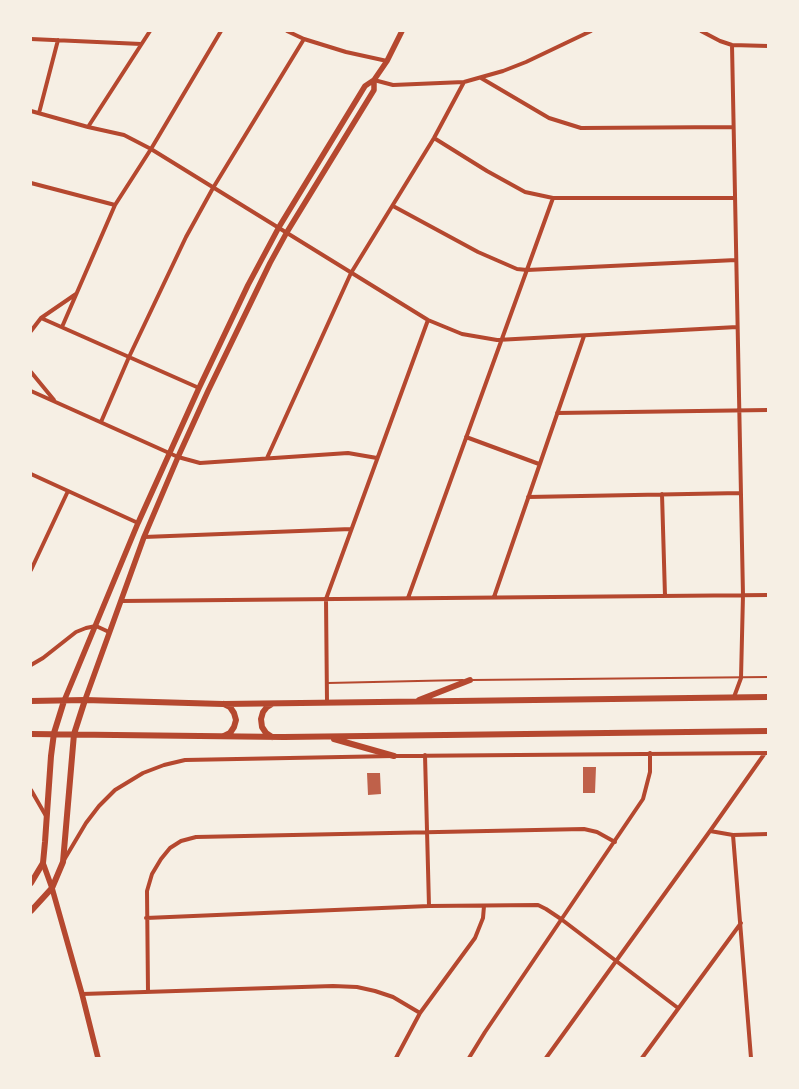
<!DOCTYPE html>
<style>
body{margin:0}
#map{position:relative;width:799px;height:1089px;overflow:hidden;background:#f6efe4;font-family:"Asap Condensed",sans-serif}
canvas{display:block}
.frame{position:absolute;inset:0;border:32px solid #f6efe4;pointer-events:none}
</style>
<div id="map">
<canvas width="799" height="1089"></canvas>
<div class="frame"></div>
</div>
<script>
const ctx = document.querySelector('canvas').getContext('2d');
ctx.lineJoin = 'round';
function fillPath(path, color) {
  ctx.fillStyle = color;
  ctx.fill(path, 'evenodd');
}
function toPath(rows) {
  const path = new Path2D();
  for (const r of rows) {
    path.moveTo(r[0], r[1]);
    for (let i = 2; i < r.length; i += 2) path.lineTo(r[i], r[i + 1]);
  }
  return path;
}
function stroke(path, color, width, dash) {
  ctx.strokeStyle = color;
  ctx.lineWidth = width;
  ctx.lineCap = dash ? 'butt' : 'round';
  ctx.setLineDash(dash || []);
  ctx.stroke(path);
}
fillPath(toPath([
 [583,767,596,767,595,793,583,793],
 [367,773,380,773,381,794,368,795]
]), '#bf614a');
stroke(toPath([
 [472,680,768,677],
 [328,683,463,680]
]), '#b5482f', 2);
stroke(toPath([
 [287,31,304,39,346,52,387,61],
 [701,31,720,41,732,45,768,46],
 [31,39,141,44],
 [732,45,743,595,741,678,734,697],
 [481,78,549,118,581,128,733,127],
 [374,80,393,85,464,82,503,71,526,62,591,31],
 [31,111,88,127,124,135,151,149,428,320,462,334,497,340,737,327],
 [39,113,58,40],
 [88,127,150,31],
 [434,138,487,171,525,192,553,198,735,198],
 [31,183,115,205],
 [393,206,478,252,517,269,527,270,736,260],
 [41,318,199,388],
 [62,327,115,205,151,149,221,31],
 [31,331,41,318,76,294],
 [31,372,54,400],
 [31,391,158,448,178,457,200,463,348,453,377,458],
 [557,413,768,410],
 [101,422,129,357,186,237,213,188,304,39],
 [466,437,539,464],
 [267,458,351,273,434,138,464,82],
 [31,474,138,523],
 [662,494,665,596],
 [528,497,741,493],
 [144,537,351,529],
 [31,570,68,491],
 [494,597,584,336],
 [408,598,553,198],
 [121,601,768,595],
 [31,665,43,658,76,632,86,628,96,626,109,632],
 [327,702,326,599,428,320],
 [425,755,429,906],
 [31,790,46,816],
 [710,831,733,835,768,834],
 [733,835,751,1058],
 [64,860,86,823,99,806,115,790,143,773,164,765,185,760,394,756,768,753],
 [146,918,429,906,538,905,546,909,561,919,678,1008],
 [148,992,147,891,152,874,161,859,170,848,181,841,196,837,584,829,597,832,615,842],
 [82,994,333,986,357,987,375,991,393,997,420,1013],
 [396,1058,420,1013,475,938,483,918,484,906],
 [469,1058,485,1032,643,799,650,772,650,753],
 [546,1058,710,831,765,753],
 [642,1058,741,923]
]), '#b5482f', 4);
stroke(toPath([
 [85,700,144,537,178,457,208,391,270,263,287,232,374,90,374,80],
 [64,701,138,523,199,388,248,285,279,227,365,86,374,80,387,61,402,31],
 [43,863,52,888,82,994,98,1058]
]), '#b5482f', 5.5);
stroke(toPath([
 [419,700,470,680],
 [31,701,85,700,223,704,768,697],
 [224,704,230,707,234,713,236,720,234,727,230,733,224,736],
 [31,734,284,737,768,731],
 [272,737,266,733,262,727,261,719,263,712,267,707,272,704],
 [334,739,394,756],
 [31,883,43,863,45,842,51,756,54,733,64,701],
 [31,911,52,888,63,862,74,734,85,700]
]), '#b5482f', 6);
</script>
